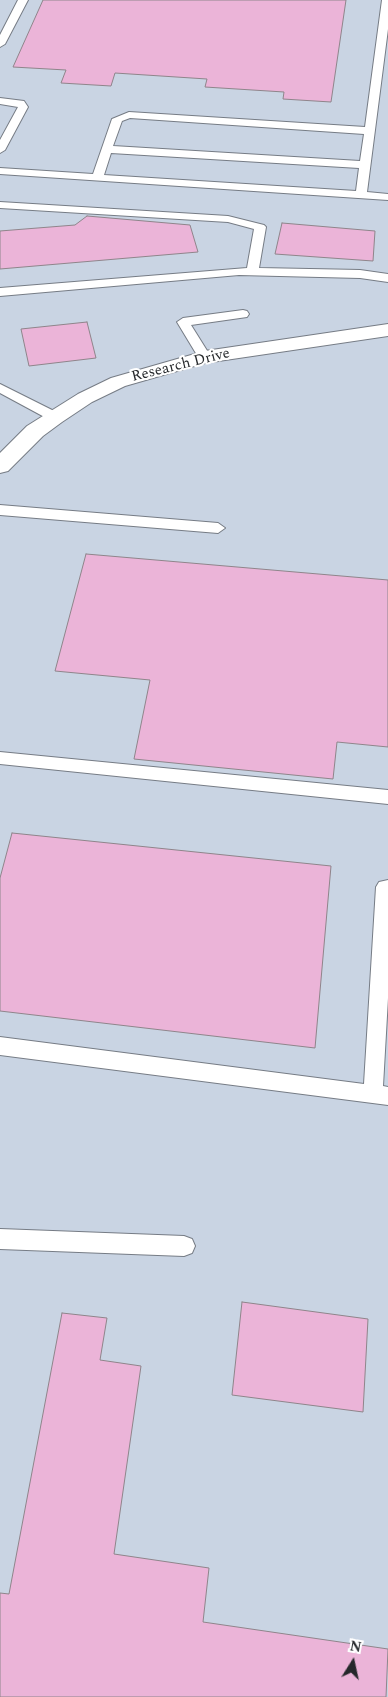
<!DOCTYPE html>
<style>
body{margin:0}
#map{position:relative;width:388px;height:1697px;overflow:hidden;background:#d9e0ea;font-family:Spectral,serif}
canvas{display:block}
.north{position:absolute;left:328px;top:1637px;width:50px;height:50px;-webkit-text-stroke:4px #fff;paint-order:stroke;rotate:10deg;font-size:14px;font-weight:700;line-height:20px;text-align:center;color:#25282b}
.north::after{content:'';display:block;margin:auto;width:18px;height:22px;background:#25282b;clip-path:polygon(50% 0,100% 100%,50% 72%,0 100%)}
</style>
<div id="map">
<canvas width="388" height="1697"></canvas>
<div class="north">N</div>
</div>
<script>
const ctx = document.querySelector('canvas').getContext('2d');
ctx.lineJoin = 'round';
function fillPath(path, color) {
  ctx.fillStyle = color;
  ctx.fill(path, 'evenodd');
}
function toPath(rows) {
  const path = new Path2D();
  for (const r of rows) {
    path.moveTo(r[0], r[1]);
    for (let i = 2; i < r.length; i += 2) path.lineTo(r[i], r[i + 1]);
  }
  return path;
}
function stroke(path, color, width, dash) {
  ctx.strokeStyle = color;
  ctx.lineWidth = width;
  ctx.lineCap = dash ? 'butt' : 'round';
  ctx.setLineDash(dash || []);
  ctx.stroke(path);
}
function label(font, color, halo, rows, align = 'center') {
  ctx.font = font + ' Spectral,serif';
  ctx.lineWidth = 4;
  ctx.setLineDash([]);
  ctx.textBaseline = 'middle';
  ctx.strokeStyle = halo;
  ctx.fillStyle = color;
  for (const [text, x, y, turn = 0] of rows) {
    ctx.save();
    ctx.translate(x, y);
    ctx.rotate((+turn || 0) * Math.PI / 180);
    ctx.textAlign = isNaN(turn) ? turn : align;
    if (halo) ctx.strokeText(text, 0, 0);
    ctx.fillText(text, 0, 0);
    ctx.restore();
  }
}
fillPath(toPath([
 [0,0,388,0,388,1697,0,1697]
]), '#c9d4e3');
const building = toPath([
 [43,0,346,0,331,102,283,99,284,92,205,87,207,79,115,73,111,86,61,83,66,70,13,67,43,0],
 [87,216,190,225,198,252,0,269,0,231,75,225,87,216],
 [282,223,375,231,373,261,275,254,282,223],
 [87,322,96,358,29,366,21,329,87,322],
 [86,554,388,580,388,747,337,742,333,779,134,759,150,680,55,671,86,554],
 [12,833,331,866,315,1048,0,1011,0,878,12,833],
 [242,1302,368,1319,363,1412,232,1395,242,1302],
 [62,1313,107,1318,100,1360,141,1366,114,1554,209,1568,203,1622,388,1649,386,1697,0,1697,0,1593,9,1594,62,1313]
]);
fillPath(building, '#ebb4d8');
stroke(building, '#8f858b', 1);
const service = toPath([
 [18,0,28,0,5,44,0,47,0,35,18,0],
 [382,0,388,0,388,29,367,192,388,194,388,200,0,174,0,168,93,174,112,119,129,112,365,127,382,0],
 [130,118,364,134,360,161,113,146,122,121,130,118],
 [111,153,359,168,356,191,104,175,111,153],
 [0,98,24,101,28,107,5,150,0,153,0,140,18,107,0,104,0,98],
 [0,202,228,216,264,225,266,227,259,268,360,270,388,274,388,282,360,278,239,275,0,296,0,288,247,268,254,229,228,222,0,208,0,202],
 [243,310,247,311,249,314,247,317,191,325,211,357,205,361,200,360,177,322,183,318,243,310],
 [0,384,60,414,62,417,60,420,50,420,0,393,0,384],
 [0,505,218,523,225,528,218,533,0,515,0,505],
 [0,752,388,790,388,804,0,764,0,752],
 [388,880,388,998,383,1086,388,1087,388,1105,0,1055,0,1037,364,1084,376,887,379,882,388,880],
 [0,1229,184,1236,192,1239,195,1246,192,1253,184,1256,0,1249,0,1229]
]);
const minor = toPath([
 [388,324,388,336,205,363,125,386,92,402,62,422,43,436,8,471,0,473,0,453,27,426,78,394,111,378,205,351,388,324]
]);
stroke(service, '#767c85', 2);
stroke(minor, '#767c85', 2);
fillPath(service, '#fff');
fillPath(minor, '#fff');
label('15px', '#25282b', '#fff', [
 ["Research Drive",181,366,-14]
]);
</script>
